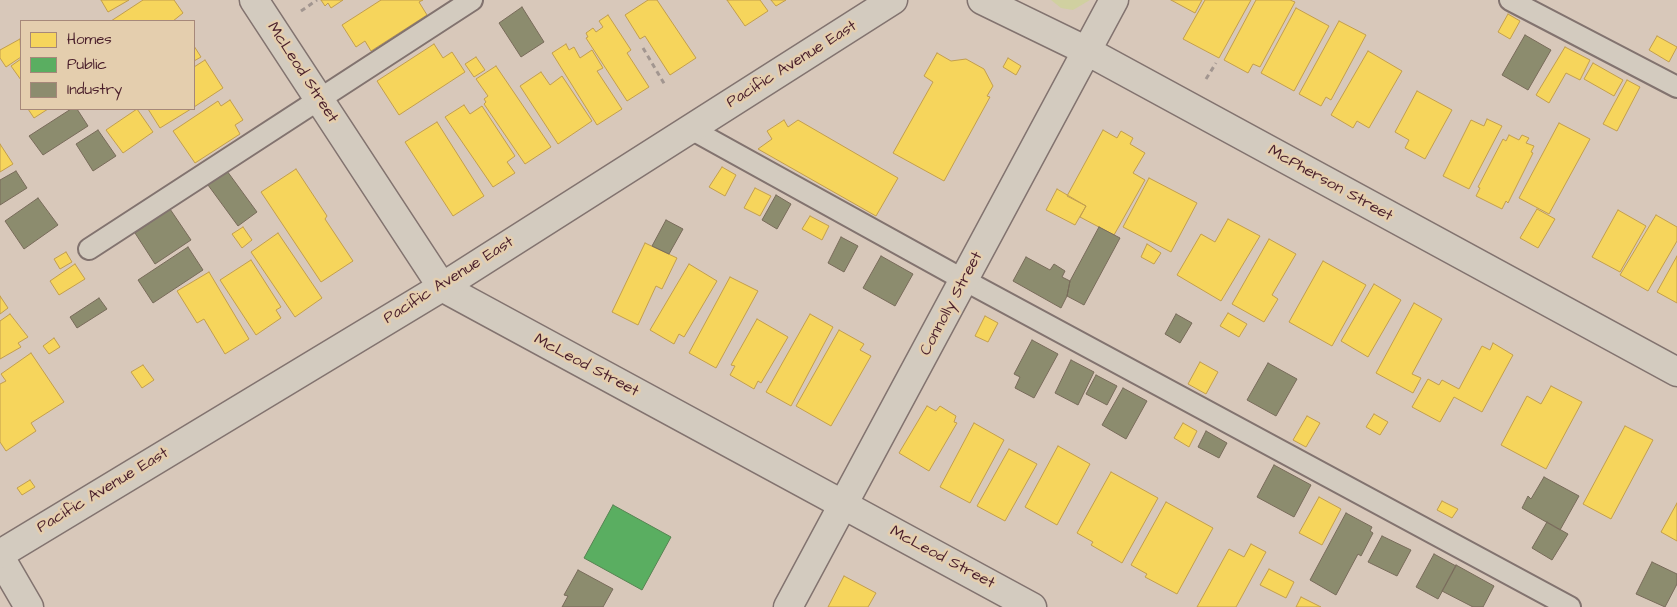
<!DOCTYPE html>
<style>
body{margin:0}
#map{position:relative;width:1677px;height:607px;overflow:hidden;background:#d8c8ba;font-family:"Architects Daughter",sans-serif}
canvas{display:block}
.legend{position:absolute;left:20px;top:20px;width:175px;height:90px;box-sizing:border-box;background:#e4ceae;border:1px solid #a6887a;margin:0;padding:6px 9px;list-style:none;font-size:15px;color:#4a1f2b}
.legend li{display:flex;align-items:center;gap:10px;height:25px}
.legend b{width:25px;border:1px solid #a6887a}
</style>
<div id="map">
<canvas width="1677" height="607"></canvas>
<ul class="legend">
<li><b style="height:14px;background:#f6d55c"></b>Homes</li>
<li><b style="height:14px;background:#5aae61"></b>Public</li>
<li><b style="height:14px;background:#8c8c6e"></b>Industry</li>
</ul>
</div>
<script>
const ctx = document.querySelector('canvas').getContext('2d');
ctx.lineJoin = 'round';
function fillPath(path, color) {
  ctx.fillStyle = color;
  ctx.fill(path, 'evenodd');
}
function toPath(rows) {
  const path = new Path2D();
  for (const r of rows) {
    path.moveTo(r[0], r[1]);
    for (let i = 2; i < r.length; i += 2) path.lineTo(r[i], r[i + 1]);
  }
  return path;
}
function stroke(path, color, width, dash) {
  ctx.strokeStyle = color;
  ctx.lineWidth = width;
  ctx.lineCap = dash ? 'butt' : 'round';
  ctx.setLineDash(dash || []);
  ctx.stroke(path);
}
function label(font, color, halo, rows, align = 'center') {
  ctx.font = font + ' "Architects Daughter",sans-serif';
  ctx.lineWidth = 5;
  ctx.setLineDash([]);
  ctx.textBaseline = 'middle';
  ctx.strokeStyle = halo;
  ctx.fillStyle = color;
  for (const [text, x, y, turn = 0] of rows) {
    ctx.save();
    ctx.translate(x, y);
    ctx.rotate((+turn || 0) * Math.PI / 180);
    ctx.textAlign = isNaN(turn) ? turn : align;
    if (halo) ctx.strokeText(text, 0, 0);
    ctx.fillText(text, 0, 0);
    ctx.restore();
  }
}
fillPath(toPath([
 [1051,0,1090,0,1073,10,1061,8]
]), '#d0d0a0');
const homes = toPath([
 [101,0,129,0,108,12,101,0],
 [143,0,174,0,183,13,173,21,111,21,143,0],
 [321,0,343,0,331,8,328,3,325,6,321,0],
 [381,0,423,0,419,2,427,15,371,51,365,41,356,47,342,25,381,0],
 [648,0,657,0,696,58,670,75,645,36,640,39,625,15,648,0],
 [727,0,760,0,768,11,745,26,727,0],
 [771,0,786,0,776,6,771,0],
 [1171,0,1202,0,1195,13,1171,0],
 [1205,0,1251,0,1219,58,1183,39,1205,0],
 [1256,0,1290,0,1295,2,1260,67,1253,64,1248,73,1224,60,1256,0],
 [1296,8,1329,26,1294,91,1261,73,1296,8],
 [1508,14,1520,21,1510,39,1498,32,1508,14],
 [608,15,631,50,627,53,649,87,627,101,586,38,588,37,586,33,593,28,596,32,603,27,599,21,608,15],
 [1339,21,1366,35,1331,100,1326,97,1321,106,1299,94,1339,21],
 [1657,36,1677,47,1669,62,1649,50,1657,36],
 [20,39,21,57,6,67,0,58,0,50,20,39],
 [434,44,443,58,452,52,465,72,399,115,377,81,434,44],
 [566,44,569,50,574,47,580,58,592,50,603,68,597,71,622,109,597,125,552,53,566,44],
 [194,46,201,57,194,61,194,46],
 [1565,47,1590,60,1580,80,1566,73,1549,103,1536,95,1565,47],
 [1368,51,1402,71,1369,128,1357,121,1353,128,1331,115,1368,51],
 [937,53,951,61,966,59,984,69,993,86,987,96,990,97,944,181,893,153,933,82,924,76,937,53],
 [476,57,485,70,474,77,465,64,476,57],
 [1008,58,1021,66,1016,75,1003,67,1008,58],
 [21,59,21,80,11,66,21,59],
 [205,60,223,88,194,107,194,67,205,60],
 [1593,63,1623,80,1614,96,1584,79,1593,63],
 [496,66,551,147,525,164,484,104,486,102,484,99,488,96,476,79,496,66],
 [541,72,550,85,562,76,592,121,558,144,520,86,541,72],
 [1627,80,1640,87,1617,131,1603,124,1627,80],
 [1417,91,1452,110,1425,159,1405,148,1409,140,1395,132,1417,91],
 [230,100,243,120,235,125,240,134,195,163,173,131,218,101,221,106,230,100],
 [464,105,470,114,482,106,515,156,507,162,515,173,493,187,445,117,464,105],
 [28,109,48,109,34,118,28,109],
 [137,109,153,132,123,153,106,130,137,109],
 [148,109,191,109,160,128,148,109],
 [1487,119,1502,126,1469,189,1443,176,1471,120,1484,126,1487,119],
 [784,120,788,127,798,120,898,178,876,216,758,149,772,139,767,131,784,120],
 [437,122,484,196,453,216,405,142,437,122],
 [1559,123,1590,139,1549,214,1519,198,1559,123],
 [1103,130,1117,138,1121,131,1133,138,1130,144,1145,153,1133,173,1145,180,1114,235,1080,217,1086,206,1067,196,1103,130],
 [1509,135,1519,140,1522,135,1529,138,1526,143,1534,146,1531,152,1533,153,1508,203,1506,201,1502,209,1476,196,1480,188,1478,187,1503,139,1506,141,1509,135],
 [0,144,13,164,0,172,0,144],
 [722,167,736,175,725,196,709,187,722,167],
 [296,169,327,216,325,219,353,261,321,282,261,192,296,169],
 [1149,178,1197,203,1171,252,1123,227,1149,178],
 [755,188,771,196,760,216,744,208,755,188],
 [1057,189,1086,206,1075,225,1046,210,1057,189],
 [1537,209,1555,219,1538,248,1520,238,1537,209],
 [1618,210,1646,226,1620,272,1592,257,1618,210],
 [1656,215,1677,227,1677,241,1648,291,1620,275,1656,215],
 [810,216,829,226,822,240,802,229,810,216],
 [1228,219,1260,236,1221,301,1177,275,1201,234,1215,242,1228,219],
 [243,227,252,240,242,248,232,234,243,227],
 [278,233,322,298,295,317,251,252,278,233],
 [1269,239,1296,254,1272,295,1278,299,1264,322,1232,304,1269,239],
 [645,243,677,258,662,289,656,286,638,325,612,312,645,243],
 [1147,244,1161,253,1154,264,1141,257,1147,244],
 [66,252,72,262,60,269,54,259,66,252],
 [1677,256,1677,303,1657,292,1677,256],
 [251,260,281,307,276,310,281,318,256,335,220,280,251,260],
 [1323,261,1366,285,1332,346,1289,322,1323,261],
 [75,264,85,279,59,295,50,281,75,264],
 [689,264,717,281,684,337,679,334,674,344,650,330,689,264],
 [209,272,249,339,225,354,204,319,197,323,177,291,209,272],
 [730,277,758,291,716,368,689,353,730,277],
 [1374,284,1401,300,1368,357,1341,341,1374,284],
 [0,296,8,308,0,314,0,296],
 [1414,303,1442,319,1412,374,1421,378,1413,393,1376,373,1414,303],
 [1228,313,1247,324,1239,337,1220,326,1228,313],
 [10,314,28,337,18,343,21,347,0,359,0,321,10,314],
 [810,314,833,327,791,406,766,392,810,314],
 [985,316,998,323,988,342,975,336,985,316],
 [757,319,788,337,761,383,758,381,754,389,730,375,735,366,731,365,757,319],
 [839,330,864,344,860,350,871,356,831,426,796,406,839,330],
 [54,338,60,347,49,354,43,346,54,338],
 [1493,343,1513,355,1482,412,1454,397,1440,422,1412,407,1428,379,1439,385,1442,380,1459,389,1482,346,1490,350,1493,343],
 [31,353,64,402,31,423,36,431,6,451,0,442,0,384,6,381,1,374,31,353],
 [1200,362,1218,372,1206,394,1188,384,1200,362],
 [143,365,154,380,142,388,131,372,143,365],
 [1551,386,1582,402,1546,469,1501,445,1527,396,1541,404,1551,386],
 [927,406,936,411,940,406,956,416,954,422,957,423,929,471,899,453,927,406],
 [1374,414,1388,422,1380,435,1366,427,1374,414],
 [1307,416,1320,423,1306,447,1293,440,1307,416],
 [974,423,1004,440,970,503,940,487,974,423],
 [1183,423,1197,431,1189,447,1174,438,1183,423],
 [1625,426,1653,440,1611,519,1583,504,1625,426],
 [1058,446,1090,464,1057,525,1025,507,1058,446],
 [1009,449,1037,464,1005,521,977,506,1009,449],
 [1111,472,1158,498,1122,563,1091,545,1093,542,1077,533,1111,472],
 [30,480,35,487,22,495,17,488,30,480],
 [1319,497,1341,509,1322,545,1299,533,1319,497],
 [1442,501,1458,509,1452,518,1437,510,1442,501],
 [1166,502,1213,528,1177,594,1145,577,1147,574,1131,565,1166,502],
 [1677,503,1677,541,1661,532,1677,503],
 [1251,544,1266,552,1236,607,1197,607,1229,549,1244,557,1251,544],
 [1269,569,1294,582,1286,598,1260,585,1269,569],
 [844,576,876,593,868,607,828,607,844,576],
 [1301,597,1321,607,1296,607,1301,597]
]);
fillPath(homes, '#f6d55c');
stroke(homes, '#c29e4d', 1);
const public = toPath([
 [613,505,671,537,642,590,584,558,613,505]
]);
fillPath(public, '#5aae61');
stroke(public, '#558351', 1);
const industry = toPath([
 [522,7,544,42,521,57,499,23,522,7],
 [1525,35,1551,50,1528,90,1502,75,1525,35],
 [71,109,77,109,88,126,43,155,29,136,71,109],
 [98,130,116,156,93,171,76,144,98,130],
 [16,171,27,188,0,205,0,180,16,171],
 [227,171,257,212,238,226,208,185,227,171],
 [776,195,791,204,777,229,762,220,776,195],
 [38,198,58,225,24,249,5,221,38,198],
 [170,209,191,240,155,264,135,233,170,209],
 [666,220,683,229,669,254,652,246,666,220],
 [1099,227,1120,238,1084,305,1067,296,1070,281,1099,227],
 [841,237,858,246,844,272,828,263,841,237],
 [188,247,203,270,153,303,138,280,188,247],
 [881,256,913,274,895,306,863,288,881,256],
 [1026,257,1050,270,1054,264,1065,271,1062,277,1070,281,1067,296,1061,308,1013,281,1026,257],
 [99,298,107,309,77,328,70,317,99,298],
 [1176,314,1192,323,1180,343,1165,334,1176,314],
 [1032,340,1058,354,1034,398,1015,388,1020,377,1014,374,1032,340],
 [1071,360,1094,372,1078,405,1055,393,1071,360],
 [1268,363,1297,379,1276,416,1247,400,1268,363],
 [1096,375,1117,386,1107,405,1086,394,1096,375],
 [1123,388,1147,401,1126,439,1102,425,1123,388],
 [1206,431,1227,443,1219,458,1198,447,1206,431],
 [1274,465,1311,485,1294,517,1257,497,1274,465],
 [1544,477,1579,496,1560,530,1522,508,1528,496,1531,499,1544,477],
 [1346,513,1372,527,1370,531,1373,533,1361,556,1358,554,1336,595,1310,580,1346,513],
 [1547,522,1568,534,1552,560,1532,548,1547,522],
 [1382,536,1411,550,1397,576,1368,562,1382,536],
 [1434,554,1456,566,1438,599,1416,587,1434,554],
 [1652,562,1677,574,1677,584,1665,607,1636,594,1652,562],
 [1456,565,1494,586,1483,607,1473,607,1442,591,1456,565],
 [578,570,613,589,603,607,562,607,568,596,564,595,578,570]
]);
fillPath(industry, '#8c8c6e');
stroke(industry, '#786b5a', 1);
const service = toPath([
 [1510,0,1677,87],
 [691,129,964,280,1570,607],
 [89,249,472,0]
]);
const minor = toPath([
 [254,0,442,287,1032,607],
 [982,0,1087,51,1677,372],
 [0,557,29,607],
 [788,607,1114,0]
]);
const tertiary = toPath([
 [0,554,442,287,893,0]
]);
stroke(service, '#82736f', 24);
stroke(minor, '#82736f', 31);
stroke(tertiary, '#82736f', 31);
stroke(toPath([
 [301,11,317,0],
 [643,48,665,85],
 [1206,79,1216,63]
]), '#a29690', 3, [5, 4]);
stroke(service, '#d3cbbf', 20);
stroke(minor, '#d3cbbf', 28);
stroke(tertiary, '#d3cbbf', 28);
label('16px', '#4a1f2b', '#e4ceae', [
 ["Pacific Avenue East",792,65,-32],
 ["McLeod Street",302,73,57],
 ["McPherson Street",1330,184,29],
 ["Pacific Avenue East",449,281,-32],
 ["Connolly Street",952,304,-62],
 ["McLeod Street",586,366,28],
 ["Pacific Avenue East",103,491,-31],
 ["McLeod Street",942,558,28]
]);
</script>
